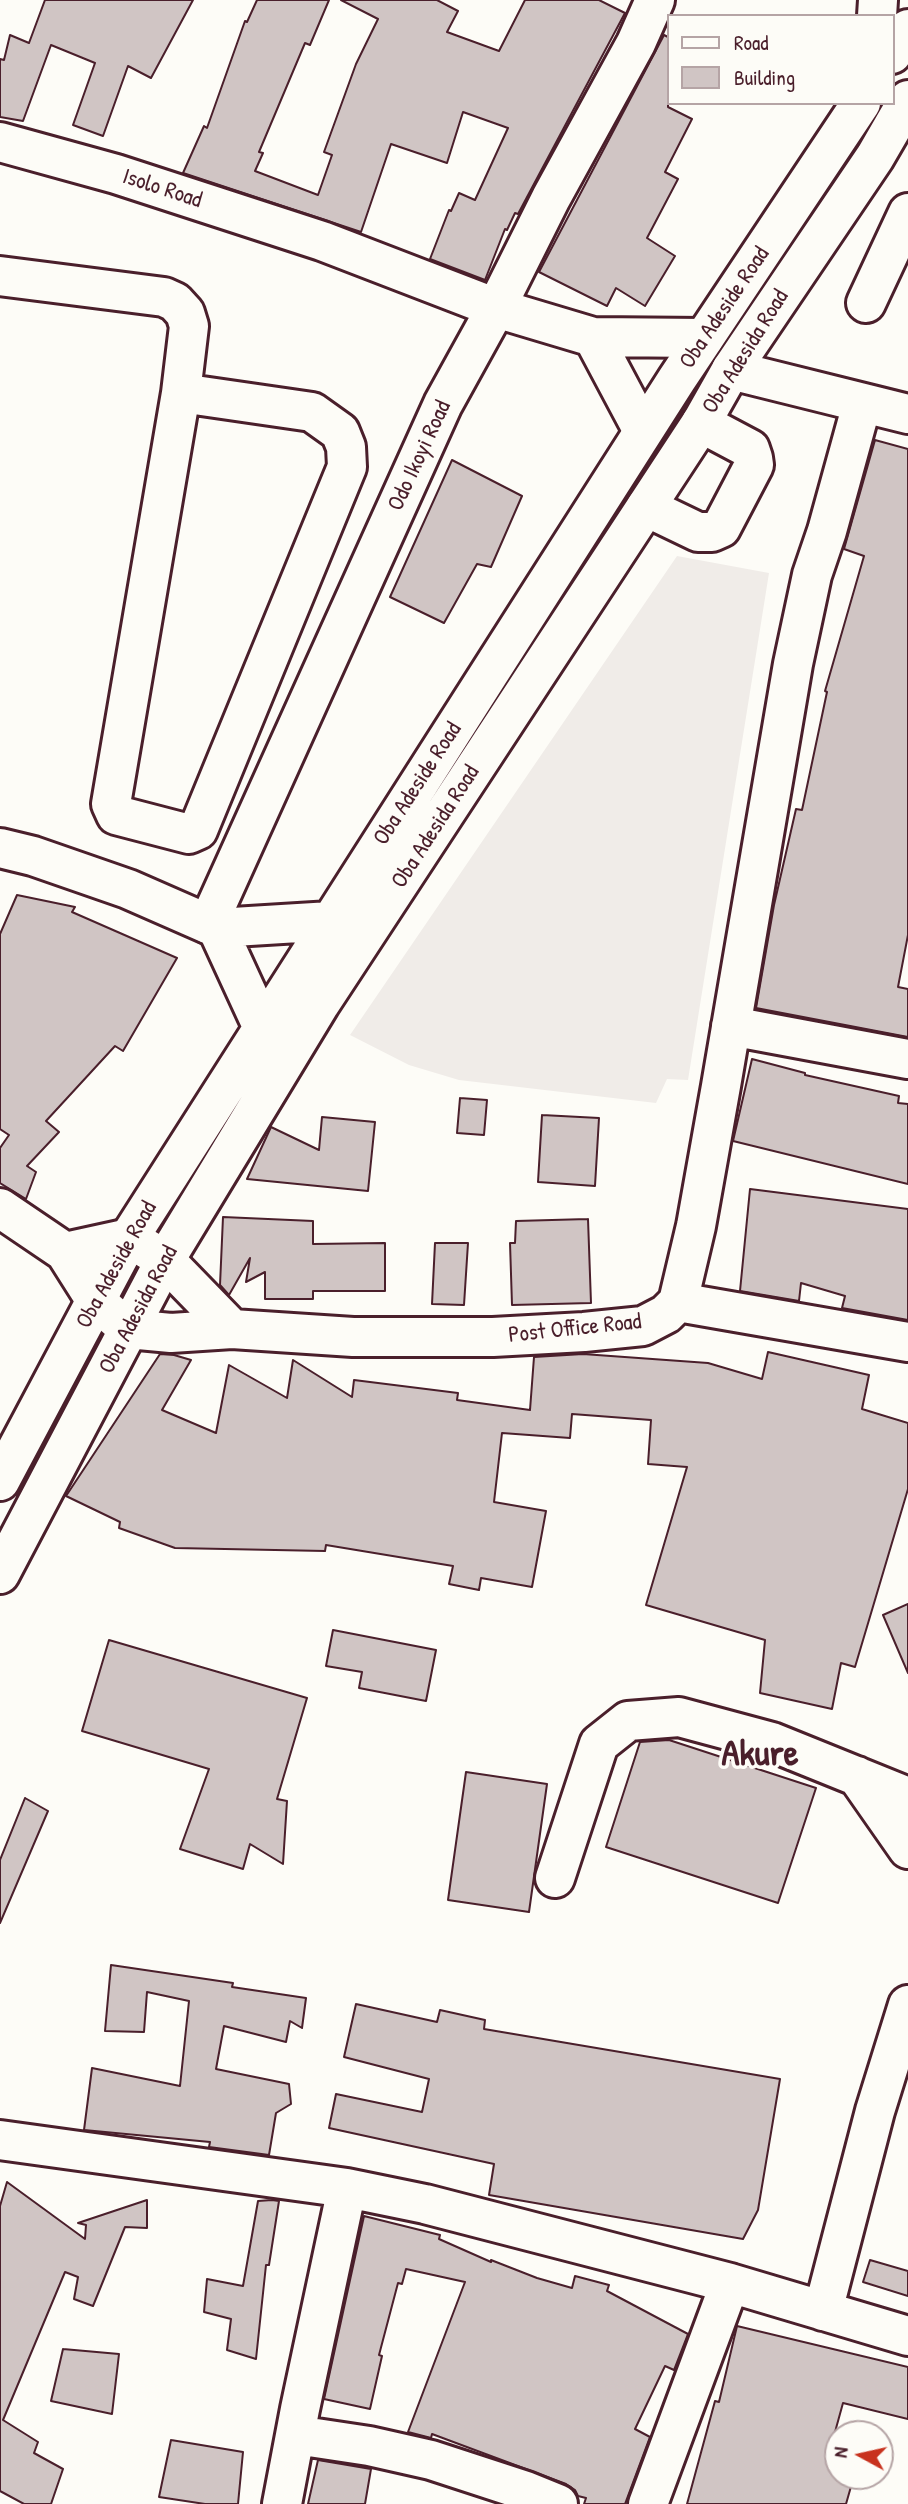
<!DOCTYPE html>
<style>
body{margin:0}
#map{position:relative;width:908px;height:2504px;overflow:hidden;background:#fdfcf7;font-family:"Patrick Hand",sans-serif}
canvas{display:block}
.legend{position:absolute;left:667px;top:14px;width:228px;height:91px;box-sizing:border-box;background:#fdfcf7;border:2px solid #b5a4a5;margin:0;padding:9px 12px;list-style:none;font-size:21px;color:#4a1f2b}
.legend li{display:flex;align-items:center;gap:14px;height:35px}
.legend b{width:35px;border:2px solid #b5a4a5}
.north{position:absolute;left:824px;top:2420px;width:70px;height:70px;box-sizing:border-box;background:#fdfcf7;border:2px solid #b5a4a5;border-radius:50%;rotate:278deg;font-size:19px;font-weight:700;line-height:28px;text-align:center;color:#4a1f2b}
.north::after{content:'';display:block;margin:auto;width:24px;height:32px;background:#c8321e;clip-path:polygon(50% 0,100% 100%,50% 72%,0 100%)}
</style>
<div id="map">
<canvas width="908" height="2504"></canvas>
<ul class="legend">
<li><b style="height:9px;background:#fdfcf7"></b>Road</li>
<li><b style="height:19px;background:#d0c5c4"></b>Building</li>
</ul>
<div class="north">N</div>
</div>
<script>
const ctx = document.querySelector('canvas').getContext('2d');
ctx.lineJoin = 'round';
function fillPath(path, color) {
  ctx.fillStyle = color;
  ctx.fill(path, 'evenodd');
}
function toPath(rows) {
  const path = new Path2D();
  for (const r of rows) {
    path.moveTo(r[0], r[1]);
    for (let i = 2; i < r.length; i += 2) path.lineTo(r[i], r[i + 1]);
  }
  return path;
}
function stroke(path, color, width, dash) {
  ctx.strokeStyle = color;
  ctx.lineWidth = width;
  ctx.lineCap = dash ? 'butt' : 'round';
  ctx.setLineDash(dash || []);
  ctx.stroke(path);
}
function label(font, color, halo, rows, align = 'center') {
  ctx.font = font + ' "Patrick Hand",sans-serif';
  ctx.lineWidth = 7;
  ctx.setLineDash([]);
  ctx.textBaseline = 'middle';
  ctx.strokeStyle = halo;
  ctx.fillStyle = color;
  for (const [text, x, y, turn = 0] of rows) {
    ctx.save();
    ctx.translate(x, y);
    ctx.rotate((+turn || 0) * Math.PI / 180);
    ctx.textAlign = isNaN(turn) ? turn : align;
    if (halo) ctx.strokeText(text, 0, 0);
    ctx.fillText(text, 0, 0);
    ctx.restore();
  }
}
fillPath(toPath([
 [677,556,769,573,688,1080,667,1079,656,1103,459,1080,409,1065,350,1035]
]), '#f0ece8');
const building = toPath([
 [45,0,193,0,151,78,128,66,103,136,73,125,95,63,51,45,23,121,0,117,0,59,4,60,10,35,29,43,45,0],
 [257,0,329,0,310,45,305,43,259,152,263,153,255,171,318,195,332,155,324,152,356,64,378,19,341,0,437,0,458,11,447,32,499,51,525,0,599,0,625,13,518,214,515,213,507,230,505,229,485,280,430,259,449,210,451,211,459,193,475,200,508,128,463,112,447,163,391,144,361,232,183,173,204,126,207,128,245,21,247,22,257,0],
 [664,35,668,37,668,107,692,119,665,172,678,179,647,238,675,256,645,306,616,288,607,306,539,272,664,35],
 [875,440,908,449,908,935,898,987,908,989,908,1037,756,1008,774,905,796,809,802,810,827,692,825,691,864,556,844,549,875,440],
 [452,460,522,496,491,567,477,564,444,623,390,597,452,460],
 [17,895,75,907,72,912,177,958,123,1051,115,1046,46,1121,59,1132,27,1166,36,1172,26,1199,0,1183,0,1148,9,1135,0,1129,0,934,17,895],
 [752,1059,805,1073,805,1075,899,1096,898,1103,908,1104,908,1184,733,1141,752,1059],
 [460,1098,487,1100,484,1135,457,1133,460,1098],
 [542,1115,599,1118,595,1186,538,1182,542,1115],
 [322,1117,375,1122,368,1191,247,1179,271,1127,319,1150,322,1117],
 [750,1189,908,1209,908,1320,842,1308,845,1296,801,1283,799,1301,740,1291,750,1189],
 [223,1217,313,1221,313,1244,385,1243,385,1291,313,1291,313,1299,265,1299,265,1272,246,1282,250,1258,229,1295,220,1285,223,1217],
 [588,1219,591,1303,512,1305,510,1243,515,1243,516,1221,588,1219],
 [435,1243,468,1243,464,1305,432,1304,435,1243],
 [768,1352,869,1375,862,1409,908,1423,908,1489,855,1667,841,1663,832,1709,760,1693,765,1640,646,1605,687,1467,648,1464,651,1420,572,1414,570,1438,502,1433,494,1502,546,1511,532,1587,481,1578,479,1590,449,1584,453,1566,326,1545,325,1551,175,1548,119,1528,120,1522,66,1496,160,1354,174,1355,191,1360,162,1410,216,1433,229,1365,287,1398,293,1360,352,1397,354,1380,458,1393,457,1400,530,1410,534,1357,583,1354,708,1363,762,1379,768,1352],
 [908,1604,908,1673,883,1615,908,1604],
 [333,1630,436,1650,426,1701,359,1688,362,1672,326,1666,333,1630],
 [109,1640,307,1698,277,1799,287,1801,283,1864,250,1844,243,1869,180,1849,209,1769,82,1731,109,1640],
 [669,1740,816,1788,778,1903,606,1847,640,1742,669,1740],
 [466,1772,547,1784,529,1912,448,1900,466,1772],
 [25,1798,48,1811,0,1923,0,1860,25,1798],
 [111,1965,233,1983,232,1987,306,1998,302,2028,290,2021,286,2042,224,2026,216,2069,289,2084,291,2104,276,2113,269,2155,209,2147,210,2142,84,2130,92,2068,180,2086,189,2001,147,1992,144,2032,105,2031,111,1965],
 [356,2004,437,2022,440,2010,485,2020,484,2029,780,2079,758,2210,743,2239,489,2195,494,2164,329,2128,336,2094,422,2112,429,2079,344,2057,356,2004],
 [7,2182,85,2239,86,2225,78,2223,147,2200,147,2228,125,2227,93,2306,74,2299,78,2277,65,2272,3,2420,38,2442,34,2453,63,2469,51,2504,24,2504,0,2491,0,2206,7,2182],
 [272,2200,279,2201,269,2265,266,2265,256,2359,227,2350,231,2319,204,2312,207,2279,243,2286,258,2201,272,2200],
 [364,2216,440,2235,439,2239,491,2262,491,2260,537,2278,572,2288,575,2276,609,2285,607,2291,688,2334,674,2370,665,2366,635,2429,650,2437,625,2504,584,2504,586,2498,578,2496,575,2490,566,2484,432,2434,431,2438,408,2432,465,2282,406,2269,402,2284,398,2283,379,2355,382,2356,370,2409,324,2399,364,2216],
 [870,2260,908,2271,908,2296,863,2282,870,2260],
 [737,2326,908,2367,908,2419,843,2403,827,2461,838,2463,838,2476,854,2476,846,2504,687,2504,715,2401,719,2402,737,2326],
 [63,2349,119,2354,112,2414,51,2401,63,2349],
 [171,2440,243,2452,238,2504,205,2504,159,2497,171,2440],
 [318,2460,371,2469,365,2504,308,2504,318,2460]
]);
fillPath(building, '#d0c5c4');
stroke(building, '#4a1f2b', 2);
const minor = toPath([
 [0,142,116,174,322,241,496,308,593,337,704,338],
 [0,276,164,297,175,302,185,313,189,326,181,393,111,804,116,815,189,834,198,830,347,467,346,447,340,432,312,412,181,393],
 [866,303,908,213],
 [593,337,643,431],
 [731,370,908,414],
 [646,507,698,532,712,532,721,528,754,465,753,458,750,449,701,423],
 [208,924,443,404,496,308,551,198,636,43,655,0],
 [731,1026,908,1059],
 [0,1208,65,1252,96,1301,128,1329,171,1333,232,1329,353,1337,493,1337,584,1332,643,1326,666,1314,678,1302,908,1342],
 [65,1252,129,1238,165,1260,232,1329],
 [678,1302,696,1226,721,1086,793,664,812,575,827,531,862,404],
 [857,1776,908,1849],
 [555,1878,599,1744,628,1721,679,1717,772,1742,908,1797],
 [0,2140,347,2188,425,2204,730,2283,908,2336],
 [823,2311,875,2111,908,2005],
 [296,2435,369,2446,431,2460,526,2491,558,2504],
 [282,2504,300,2409,347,2188],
 [648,2504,730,2283]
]);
const major = toPath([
 [877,16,878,0],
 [892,54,908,29],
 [0,848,33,856,128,889,217,928,331,921],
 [217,928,263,1028],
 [0,1481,129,1238,677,379,861,103],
 [0,1574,165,1260,320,1004,701,423,731,370,875,157,908,100]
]);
stroke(minor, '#4a1f2b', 44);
stroke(major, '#4a1f2b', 44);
stroke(minor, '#fdfcf7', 38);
stroke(major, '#fdfcf7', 38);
label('23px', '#4a1f2b', '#fdfcf7', [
 ["Isolo Road",162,189,18],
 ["Oba Adeside Road",725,308,-56],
 ["Oba Adesida Road",746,352,-58],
 ["Odo Ikoyi Road",420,456,-65],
 ["Oba Adeside Road",418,784,-57],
 ["Oba Adesida Road",436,827,-57],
 ["Oba Adeside Road",117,1265,-61],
 ["Oba Adesida Road",139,1310,-62],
 ["Post Office Road",575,1329,-6]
]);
label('bold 37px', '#4a1f2b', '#fdfcf7', [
 ["Akure",760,1755]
]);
</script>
